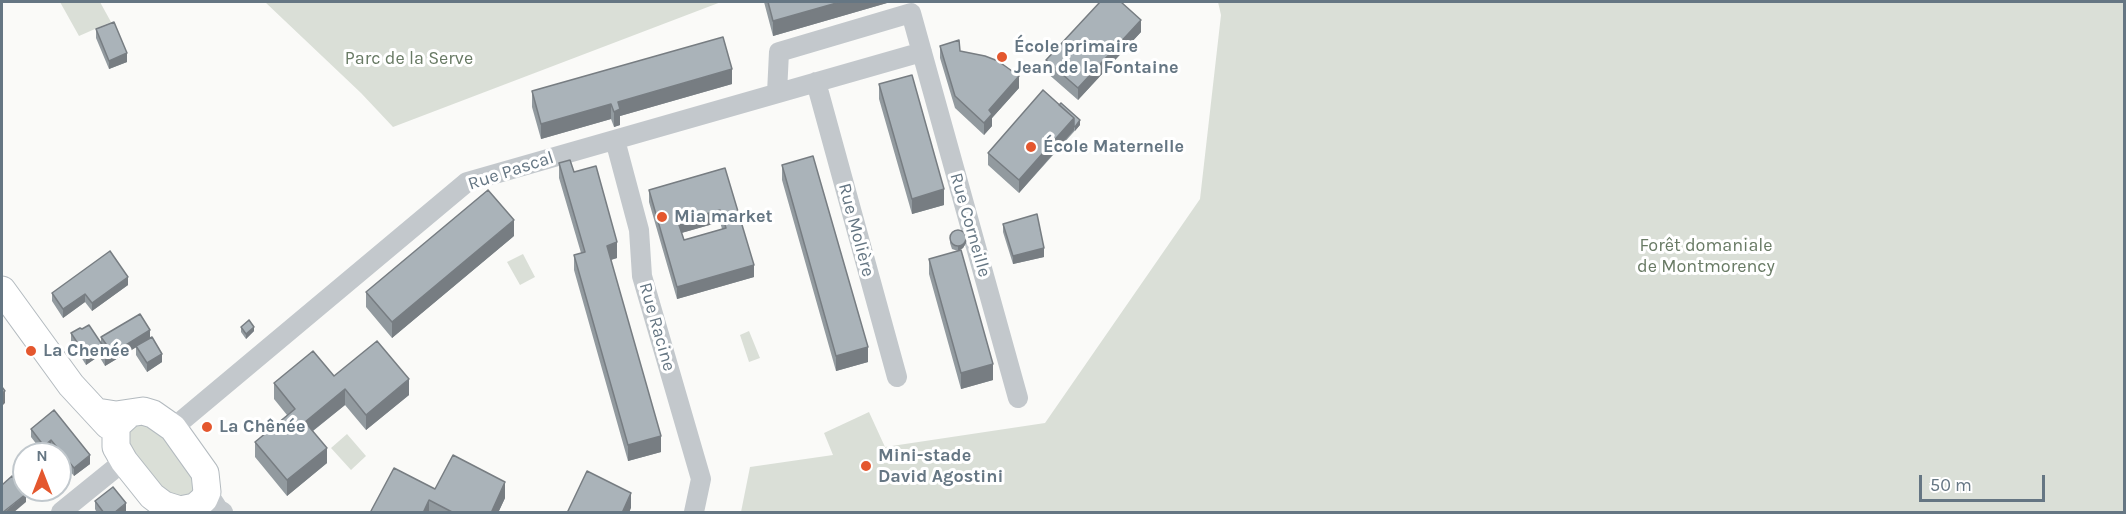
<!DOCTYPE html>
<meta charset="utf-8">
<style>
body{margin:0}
#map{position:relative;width:2126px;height:514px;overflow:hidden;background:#fafaf8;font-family:Karla,sans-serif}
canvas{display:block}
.frame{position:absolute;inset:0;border:3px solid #657683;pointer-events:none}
.north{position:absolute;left:12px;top:442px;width:60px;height:60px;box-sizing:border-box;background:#fff;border:2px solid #c1c8cd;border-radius:50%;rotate:0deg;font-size:16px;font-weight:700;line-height:24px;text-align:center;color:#657683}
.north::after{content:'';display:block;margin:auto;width:21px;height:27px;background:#e4572e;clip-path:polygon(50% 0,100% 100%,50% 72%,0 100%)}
.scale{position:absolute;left:1919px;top:475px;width:126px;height:27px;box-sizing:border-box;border:3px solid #657683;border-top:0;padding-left:8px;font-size:18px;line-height:21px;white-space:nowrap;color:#657683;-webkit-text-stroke:4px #fff;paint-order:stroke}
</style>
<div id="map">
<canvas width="2126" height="514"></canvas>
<div class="frame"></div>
<div class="north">N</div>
<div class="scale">50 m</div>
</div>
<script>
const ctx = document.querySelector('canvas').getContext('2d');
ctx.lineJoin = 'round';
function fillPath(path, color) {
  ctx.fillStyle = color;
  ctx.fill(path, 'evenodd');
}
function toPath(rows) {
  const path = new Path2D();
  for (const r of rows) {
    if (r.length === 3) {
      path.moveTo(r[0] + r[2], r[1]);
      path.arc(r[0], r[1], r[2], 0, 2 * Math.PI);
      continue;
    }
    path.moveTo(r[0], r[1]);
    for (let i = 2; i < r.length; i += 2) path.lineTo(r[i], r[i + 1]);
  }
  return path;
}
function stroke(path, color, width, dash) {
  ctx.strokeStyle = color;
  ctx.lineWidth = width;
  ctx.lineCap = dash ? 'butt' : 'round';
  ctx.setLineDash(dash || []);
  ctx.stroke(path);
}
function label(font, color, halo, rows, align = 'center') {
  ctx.font = font + ' Karla,sans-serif';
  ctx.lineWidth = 6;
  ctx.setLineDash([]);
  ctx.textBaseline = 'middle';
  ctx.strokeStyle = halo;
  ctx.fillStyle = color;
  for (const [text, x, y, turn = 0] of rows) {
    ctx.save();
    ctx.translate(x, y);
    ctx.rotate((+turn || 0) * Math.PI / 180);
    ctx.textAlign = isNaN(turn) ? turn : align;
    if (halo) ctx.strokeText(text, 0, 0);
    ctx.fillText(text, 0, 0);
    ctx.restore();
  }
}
fillPath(toPath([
 [60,2,100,2,111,22,79,36],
 [265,2,721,2,393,127,361,93],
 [1218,2,2124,2,2124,512,741,512,750,467,833,455,824,433,869,412,885,447,1045,423,1200,199,1221,15],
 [523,254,535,277,520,285,507,262],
 [749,331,760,358,749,362,740,335],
 [137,422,155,425,197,480,193,495,172,502,128,450,126,429],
 [347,434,366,456,351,470,331,448]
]), '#dadfd7');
const secondary = toPath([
 [2,290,71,385,108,425],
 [97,412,116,415,143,411,153,414,173,428,205,473,207,492,204,499,195,507,180,510,164,505,152,496,124,461,116,447,116,431,117,425,129,414]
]);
stroke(secondary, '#b3babf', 29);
stroke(toPath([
 [816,82,897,377],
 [777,93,779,52,911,13,1018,398],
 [615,140,639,230,642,276,701,479,694,512],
 [173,428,467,182,922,52],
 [207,492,218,509,223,512],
 [61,512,124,461]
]), '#c3c8cc', 20);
stroke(secondary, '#fff', 27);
fillPath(toPath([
 [764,2,887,2,887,3,773,36],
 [1123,2,1123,4,1141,32,1078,100,1046,72,1046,60],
 [96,29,127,62,109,69,96,38],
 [940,46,960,51,1019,88,992,118,992,126,984,135,955,108,940,58],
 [732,84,620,116,620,125,614,127,611,119,541,139,532,107,532,91],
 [879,84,944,205,912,214,879,99],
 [1080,125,1019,193,988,165,988,153],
 [559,163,574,172,617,258,611,260,661,452,628,461,574,270,574,255,581,253,559,178],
 [782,165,868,362,836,371,782,180],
 [725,168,754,277,677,299,649,202,649,190],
 [720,222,722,229,684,240,681,233],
 [1003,224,1044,257,1013,264,1003,232],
 [514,236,392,338,366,307,366,292],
 [950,238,966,243,963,248,958,251,952,249,950,243],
 [929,259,993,380,961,389,929,274],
 [128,285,92,311,85,302,63,318,52,301,52,293],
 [241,327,254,331,246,339,241,332],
 [71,333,101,344,101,337,150,338,162,362,147,372,136,355,136,347,105,366,99,356,86,365,71,341],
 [334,376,409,395,366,430,345,405,313,431,327,463,287,496,255,457,255,442,287,415,274,399,274,383],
 [54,410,90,464,74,476,60,459,60,454,56,454,51,448,44,454,31,437,31,429],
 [435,489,505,498,498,513,371,513,371,511],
 [95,501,126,511,124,513,97,513,95,509]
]), '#929a9f');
fillPath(toPath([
 [840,2,887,2,887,3,773,36,773,21],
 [1141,20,1141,32,1078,100,1078,88],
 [127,53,127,62,109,69,109,61],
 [732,69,732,84,620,116,620,125,614,127,614,112,618,102],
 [1019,76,1019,88,992,118,992,126,984,135,984,123,989,110],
 [611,104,611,119,541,139,541,124],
 [1074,118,1074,130,1019,193,1019,180],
 [1080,120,1080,125,1075,131,1075,127],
 [944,189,944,205,912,214,912,199],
 [720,210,720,222,678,234,678,222],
 [514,220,514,236,392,338,392,322],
 [966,238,966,243,963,248,958,251,958,246],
 [617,242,617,258,607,261,607,246],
 [1044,248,1044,257,1013,264,1013,256],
 [754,265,754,277,677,299,677,287],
 [128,277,128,285,92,311,92,303],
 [85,294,85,302,63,318,63,309],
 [254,327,254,331,246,339,246,334],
 [150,330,150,339,105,366,105,358],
 [868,347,868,362,836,371,836,356],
 [99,348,99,356,86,365,86,356],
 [162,354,162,362,147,372,147,363],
 [993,364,993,380,961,389,961,373],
 [409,379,409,395,366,430,366,415],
 [345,389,345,405,305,437,305,422],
 [5,391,5,403,2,406,2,393],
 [661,436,661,452,628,461,628,445],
 [51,440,51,448,44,454,44,446],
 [327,448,327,463,287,496,287,480],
 [90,455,90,464,74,476,74,468],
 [505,482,505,498,498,513,491,513],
 [631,493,631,508,629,513,622,513],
 [26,494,26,502,13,513,3,513],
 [429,500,429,513,423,513],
 [126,503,126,511,124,513,114,513]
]), '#777d82');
const building = toPath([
 [768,2,840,2,773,21,768,2],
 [1100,2,1122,2,1121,2,1141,20,1078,88,1046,60,1100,2],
 [114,22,127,53,109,61,96,29,114,22],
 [723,37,732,69,618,102,620,109,614,112,611,104,541,124,532,91,723,37],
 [959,40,960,51,985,56,998,61,1019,76,989,110,992,114,984,123,955,96,940,46,959,40],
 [912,75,944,189,912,199,879,84,912,75],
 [1043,90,1074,118,1019,180,988,153,1043,90],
 [1061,103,1080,120,1075,127,1074,126,1074,118,1059,105,1061,103],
 [813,156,868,347,836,356,782,165,813,156],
 [570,160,574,172,596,166,617,242,607,246,661,436,628,445,574,255,585,252,559,163,570,160],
 [725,168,754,265,677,287,649,190,725,168],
 [720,210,726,228,684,240,678,222,720,210],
 [488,190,514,220,392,322,366,292,488,190],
 [1037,214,1044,248,1013,256,1003,224,1037,214],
 [958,238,8],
 [961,250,993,364,961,373,929,259,961,250],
 [110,251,128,277,92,303,85,294,63,309,52,293,110,251],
 [140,314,150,330,105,358,99,348,86,356,71,333,80,328,82,329,89,325,103,346,106,344,101,337,140,314],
 [249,320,254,327,246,334,241,327,249,320],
 [152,337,162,354,147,363,136,346,152,337],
 [377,341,409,379,366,415,345,389,305,422,327,448,287,480,255,442,295,409,274,383,313,351,334,376,377,341],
 [2,387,5,391,2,393,2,387],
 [54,410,90,455,74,468,51,440,44,446,31,429,54,410],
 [453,455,505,482,491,513,454,513,429,500,423,513,373,513,371,511,394,468,435,489,453,455],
 [587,471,631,493,622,513,567,513,587,471],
 [12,476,26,494,2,513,2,485,12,476],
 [113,487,126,503,114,513,104,513,95,501,113,487]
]);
fillPath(building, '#aab3b9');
stroke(building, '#777d82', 1.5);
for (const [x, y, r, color] of [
 [1002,57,6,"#e4572e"],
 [1031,147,6,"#e4572e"],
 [662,217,6,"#e4572e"],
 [31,351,6,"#e4572e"],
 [207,427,6,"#e4572e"],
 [866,466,6,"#e4572e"]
]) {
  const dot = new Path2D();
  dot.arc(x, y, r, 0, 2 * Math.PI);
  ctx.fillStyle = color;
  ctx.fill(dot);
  stroke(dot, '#fff', 2);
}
label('bold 18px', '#657683', '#fff', [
 ["École primaire",1014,47],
 ["Jean de la Fontaine",1014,68],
 ["École Maternelle",1043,147],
 ["Mia market",674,217],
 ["La Chenée",43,351],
 ["La Chênée",219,427],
 ["Mini-stade",878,456],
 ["David Agostini",878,477]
], 'left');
label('18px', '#687a64', '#fff', [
 ["Parc de la Serve",409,59],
 ["Forêt domaniale",1706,246],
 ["de Montmorency",1706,267]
]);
label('18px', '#657683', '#fff', [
 ["Rue Pascal",511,171,-18],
 ["Rue Corneille",970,225,74],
 ["Rue Molière",856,230,75],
 ["Rue Racine",657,327,74]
]);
</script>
